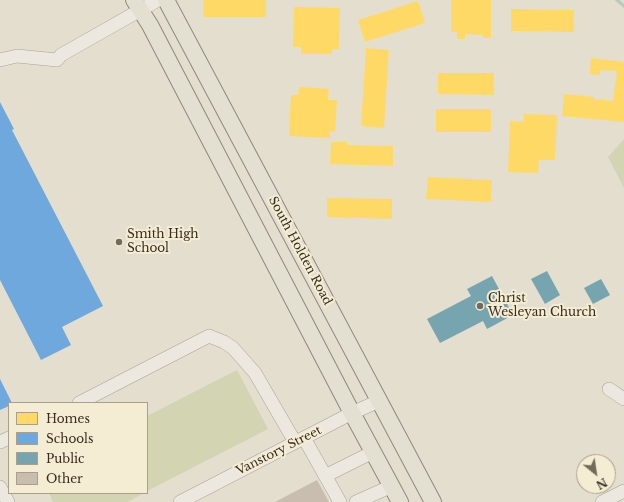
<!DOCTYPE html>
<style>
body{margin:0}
#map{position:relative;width:624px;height:502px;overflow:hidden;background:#e4dece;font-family:"Libre Baskerville",serif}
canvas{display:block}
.legend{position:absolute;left:8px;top:402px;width:140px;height:92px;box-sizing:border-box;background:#f5ecd4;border:1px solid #a99f8c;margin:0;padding:5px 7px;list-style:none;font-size:12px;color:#382c1f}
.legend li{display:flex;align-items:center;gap:8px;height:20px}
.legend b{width:20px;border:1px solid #a99f8c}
.north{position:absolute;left:576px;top:454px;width:40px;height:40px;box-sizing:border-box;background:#f5ecd4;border:1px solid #a99f8c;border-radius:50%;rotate:150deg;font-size:11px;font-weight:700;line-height:16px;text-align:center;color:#382c1f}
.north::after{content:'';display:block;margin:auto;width:14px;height:18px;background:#746a5c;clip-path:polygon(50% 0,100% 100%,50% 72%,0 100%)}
</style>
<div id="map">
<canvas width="624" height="502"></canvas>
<ul class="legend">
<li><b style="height:11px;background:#ffd966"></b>Homes</li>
<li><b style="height:11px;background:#6fa8dc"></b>Schools</li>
<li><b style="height:11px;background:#76a5af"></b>Public</li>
<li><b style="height:11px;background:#c8bdaf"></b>Other</li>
</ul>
<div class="north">N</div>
</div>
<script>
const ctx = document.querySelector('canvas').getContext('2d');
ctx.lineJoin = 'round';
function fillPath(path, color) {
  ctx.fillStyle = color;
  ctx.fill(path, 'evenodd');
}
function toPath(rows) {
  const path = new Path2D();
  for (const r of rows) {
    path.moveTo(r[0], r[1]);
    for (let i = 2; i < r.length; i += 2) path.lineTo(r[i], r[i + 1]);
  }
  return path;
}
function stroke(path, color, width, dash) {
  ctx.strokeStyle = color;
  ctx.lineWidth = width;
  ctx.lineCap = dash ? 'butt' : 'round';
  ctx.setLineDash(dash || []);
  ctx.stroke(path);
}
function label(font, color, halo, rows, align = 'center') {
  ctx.font = font + ' "Libre Baskerville",serif';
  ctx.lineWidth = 4;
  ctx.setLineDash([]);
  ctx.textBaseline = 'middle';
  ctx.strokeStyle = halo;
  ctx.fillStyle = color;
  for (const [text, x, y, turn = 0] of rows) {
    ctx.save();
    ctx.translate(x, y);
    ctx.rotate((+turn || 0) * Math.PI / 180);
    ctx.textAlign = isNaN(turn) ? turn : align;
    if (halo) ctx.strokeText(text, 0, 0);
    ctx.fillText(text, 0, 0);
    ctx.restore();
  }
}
fillPath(toPath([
 [624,139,624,188,608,157],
 [237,370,268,429,147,491,147,416],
 [49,493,144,493,127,502,53,502]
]), '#d3d4b1');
fillPath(toPath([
 [203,0,266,0,266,17,203,17],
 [451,0,491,0,491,38,483,38,483,35,465,34,465,39,457,39,457,32,451,32],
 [418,1,425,23,365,42,358,20],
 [294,7,340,8,339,49,332,49,332,54,301,54,301,47,293,47],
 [511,9,574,10,574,32,511,31],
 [366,48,389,50,384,128,361,126],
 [591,58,624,62,624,122,562,116,564,94,594,97,594,99,613,101,617,71,600,70,600,75,590,74],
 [438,73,494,73,494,95,438,94],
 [299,87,329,89,328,100,337,100,335,132,330,131,330,138,289,136,291,95,298,95],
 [436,109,491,109,491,132,436,132],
 [524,114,557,115,555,160,539,160,538,173,508,172,510,121,523,122],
 [331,142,347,142,347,145,393,146,393,166,330,164],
 [428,177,492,180,491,202,426,199],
 [327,198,392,199,392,219,327,217]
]), '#ffd966');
fillPath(toPath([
 [0,102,14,129,12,130,103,306,62,327,71,345,41,360,0,280],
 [0,379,12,403,9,403,9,406,0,410]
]), '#6fa8dc');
fillPath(toPath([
 [547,271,560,295,545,304,531,279],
 [492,276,513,315,487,329,483,321,440,343,427,319,471,296,467,289],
 [601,279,610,295,593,304,584,288]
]), '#76a5af');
stroke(toPath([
 [617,0,624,6]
]), '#b9cac0', 3.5);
fillPath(toPath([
 [317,480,329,502,275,502]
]), '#c8bdaf');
const minor = toPath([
 [0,60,17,56,57,60,61,55,158,0],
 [609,389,624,399],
 [79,403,209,336,224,342,233,348,255,373,295,442],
 [304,438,340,502],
 [0,442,9,438],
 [325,476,373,452],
 [0,487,8,502],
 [180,502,352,413,379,401],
 [356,502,392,486],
 [602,502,624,491]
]);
const major = toPath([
 [134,0,150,25,352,413,400,502],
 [166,0,433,502]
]);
stroke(minor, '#a9a397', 14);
stroke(major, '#8f887e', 18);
stroke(minor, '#ece8df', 13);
stroke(major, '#e3dfd1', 16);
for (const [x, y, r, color] of [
 [119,242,4,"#746a5c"],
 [480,306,4,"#746a5c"]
]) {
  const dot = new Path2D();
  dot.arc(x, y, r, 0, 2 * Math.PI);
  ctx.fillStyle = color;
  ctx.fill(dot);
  stroke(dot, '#f5ecd4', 1.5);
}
label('12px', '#382c1f', '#f5ecd4', [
 ["Smith High",127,235],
 ["School",127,249],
 ["Christ",488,299],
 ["Wesleyan Church",488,313]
], 'left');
label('12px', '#382c1f', '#f5ecd4', [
 ["South Holden Road",300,251,62],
 ["Vanstory Street",279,451,-27]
]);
</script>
